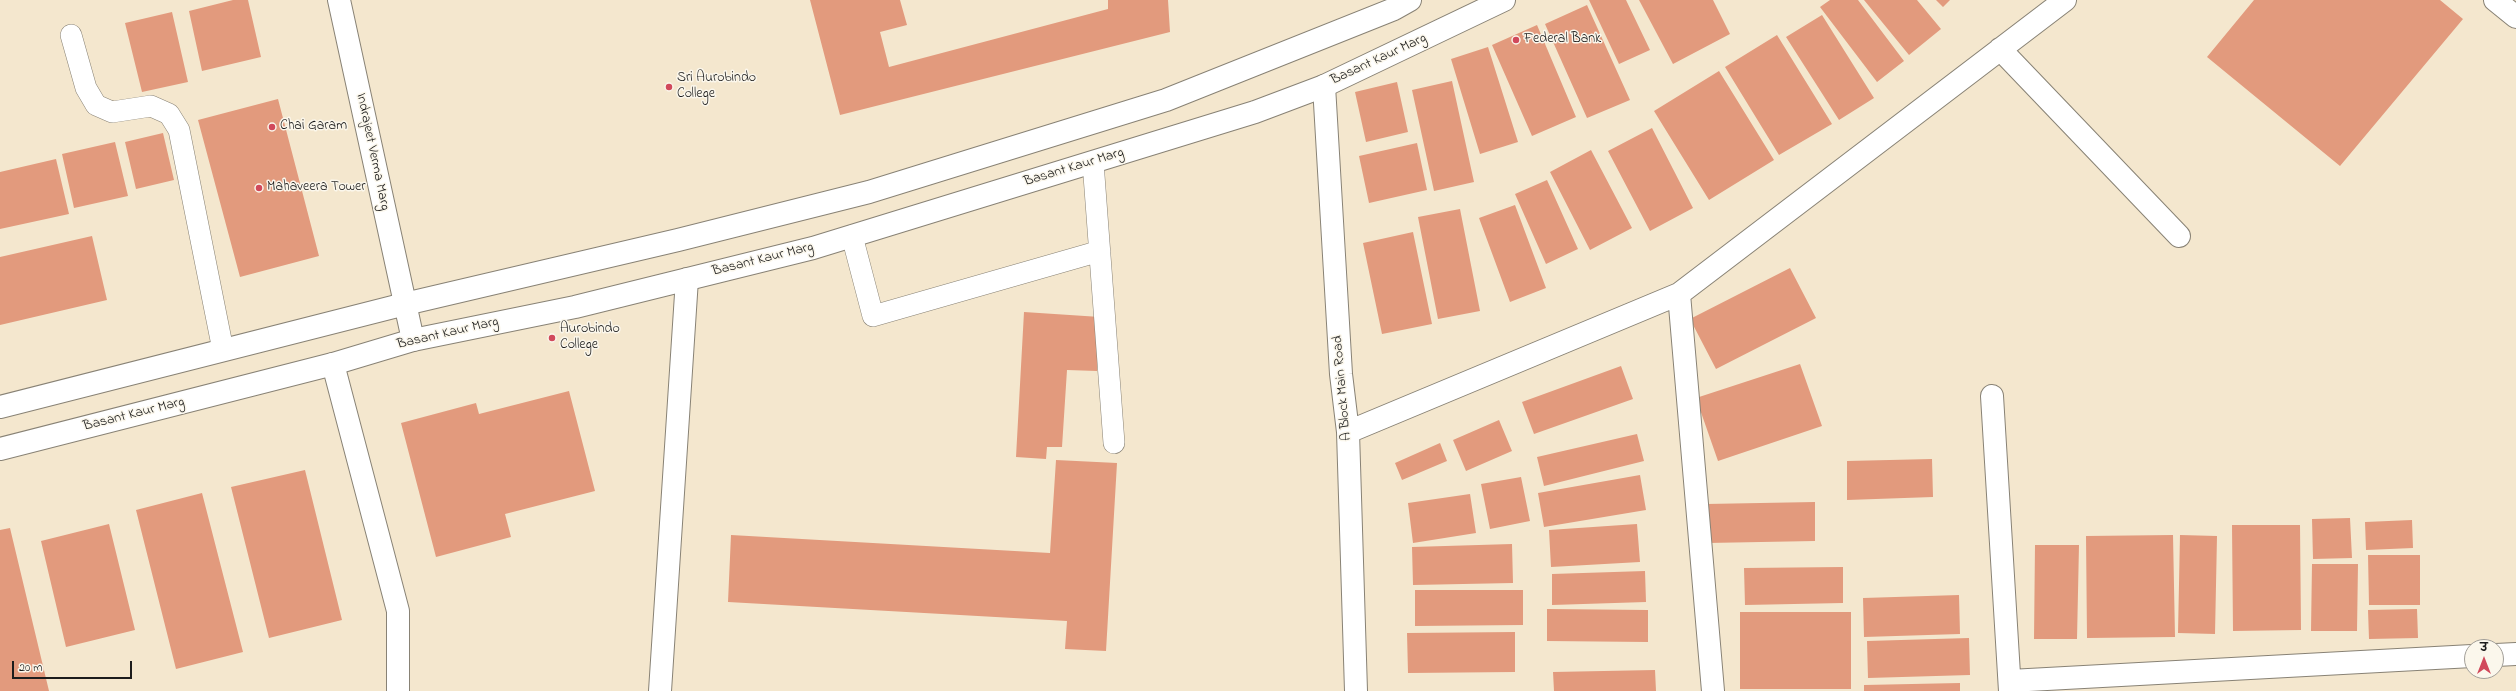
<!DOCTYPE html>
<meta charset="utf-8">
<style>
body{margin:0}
#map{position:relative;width:2516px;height:691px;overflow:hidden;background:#f4e7ce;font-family:"Indie Flower","Playpen Sans Deva",sans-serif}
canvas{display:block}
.north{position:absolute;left:2464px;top:639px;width:40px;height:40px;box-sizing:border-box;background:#fbf7ec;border:1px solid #a29f99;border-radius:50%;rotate:0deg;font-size:11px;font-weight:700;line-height:16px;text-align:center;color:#1c1c1c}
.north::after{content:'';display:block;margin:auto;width:14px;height:18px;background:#d1495b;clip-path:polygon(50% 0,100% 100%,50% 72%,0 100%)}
.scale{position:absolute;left:12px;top:661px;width:120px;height:18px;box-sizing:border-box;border:2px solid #1c1c1c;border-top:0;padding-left:5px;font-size:12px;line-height:14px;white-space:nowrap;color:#1c1c1c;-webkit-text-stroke:3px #fbf7ec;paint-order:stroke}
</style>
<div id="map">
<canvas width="2516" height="691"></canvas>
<div class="north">उ</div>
<div class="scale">20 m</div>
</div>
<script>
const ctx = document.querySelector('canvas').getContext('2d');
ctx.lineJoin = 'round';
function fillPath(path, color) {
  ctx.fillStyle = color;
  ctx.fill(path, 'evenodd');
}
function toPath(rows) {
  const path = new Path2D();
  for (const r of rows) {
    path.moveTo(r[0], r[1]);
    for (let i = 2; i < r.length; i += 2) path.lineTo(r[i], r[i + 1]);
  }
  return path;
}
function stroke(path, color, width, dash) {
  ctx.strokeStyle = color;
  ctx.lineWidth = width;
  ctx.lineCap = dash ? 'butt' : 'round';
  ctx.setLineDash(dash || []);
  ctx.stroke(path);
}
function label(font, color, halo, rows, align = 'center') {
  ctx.font = font + ' "Indie Flower",sans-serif';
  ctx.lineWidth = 3;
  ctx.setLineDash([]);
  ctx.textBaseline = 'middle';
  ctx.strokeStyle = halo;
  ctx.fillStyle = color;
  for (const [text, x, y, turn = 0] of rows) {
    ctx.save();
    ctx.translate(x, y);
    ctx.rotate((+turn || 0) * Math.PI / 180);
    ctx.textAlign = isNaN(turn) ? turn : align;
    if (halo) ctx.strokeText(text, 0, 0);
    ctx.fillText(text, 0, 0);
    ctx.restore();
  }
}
fillPath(toPath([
 [233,0,248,0,261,57,202,71,189,11],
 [810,0,900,0,907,25,880,32,889,67,1108,9,1108,0,1168,0,1170,32,840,115],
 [1589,0,1626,0,1650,50,1619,64],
 [1639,0,1713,0,1730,34,1673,64],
 [1830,0,1858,0,1904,61,1877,82,1820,7],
 [1864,0,1917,0,1941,29,1909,55],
 [1936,0,1950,0,1943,7],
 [2254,0,2440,0,2463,19,2340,166,2207,57],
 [1587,5,1630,100,1587,118,1545,24],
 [172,12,188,82,142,92,125,23],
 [1822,15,1874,98,1839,120,1786,37],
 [1537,25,1576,117,1532,136,1492,45],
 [1777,35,1832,124,1779,155,1725,67],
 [1488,47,1518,142,1480,154,1451,59],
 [1719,71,1774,160,1709,200,1654,111],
 [1452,81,1474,182,1434,191,1412,90],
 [1397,82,1408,132,1366,142,1355,92],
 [278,99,319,256,240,277,198,120],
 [1652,128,1693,208,1650,231,1608,151],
 [163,133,174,180,136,189,125,142],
 [115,142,128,196,74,208,62,154],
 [1417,143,1427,190,1369,203,1359,156],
 [1591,150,1632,228,1590,250,1550,172],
 [56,159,69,214,0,229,0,172],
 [1547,180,1578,249,1546,264,1515,194],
 [1515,205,1546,288,1510,302,1479,218],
 [1460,209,1480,311,1438,319,1418,217],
 [1413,232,1432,324,1382,334,1363,243],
 [92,236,107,300,0,325,0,257],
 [1790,268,1816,318,1716,369,1690,319],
 [1024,312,1100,317,1097,371,1067,370,1062,447,1047,447,1046,459,1016,457],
 [1800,364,1822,426,1718,461,1696,398],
 [1621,366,1633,399,1534,434,1522,402],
 [569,391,595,491,505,514,511,537,436,557,401,423,476,403,479,414],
 [1499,420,1512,451,1466,471,1453,440],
 [1637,434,1644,461,1544,486,1537,457],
 [1440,443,1447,461,1402,480,1395,463],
 [1932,459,1933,497,1847,500,1847,461],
 [1056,460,1117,463,1106,651,1065,649,1067,621,728,602,731,535,1050,553],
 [305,470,342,620,269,638,231,487],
 [1640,475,1646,510,1544,527,1538,493],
 [1521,477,1530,521,1490,529,1481,484],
 [202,493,243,652,176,669,136,510],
 [1470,494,1476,533,1413,543,1408,503],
 [1815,502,1815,541,1707,543,1706,504],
 [2350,518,2352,558,2313,559,2312,519],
 [2412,520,2413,548,2366,550,2365,522],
 [109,524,135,630,66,647,41,541],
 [1637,524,1640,562,1551,567,1549,530],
 [2232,525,2300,525,2301,630,2233,631],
 [10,528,49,691,0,691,0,530],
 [2173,535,2175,637,2087,638,2086,536],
 [2180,535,2217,536,2215,634,2178,633],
 [1512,544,1513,583,1413,585,1412,547],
 [2035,545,2079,545,2077,639,2034,639],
 [2368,555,2420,555,2420,605,2369,605],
 [2312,564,2358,564,2357,631,2311,631],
 [1843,567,1843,603,1745,605,1744,568],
 [1645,571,1646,602,1552,605,1552,574],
 [1415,590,1523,590,1523,625,1415,626],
 [1959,595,1960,634,1864,637,1863,598],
 [1547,609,1648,610,1648,642,1547,641],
 [2417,609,2418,638,2369,639,2368,610],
 [1740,612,1851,612,1851,689,1740,689],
 [1515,632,1515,672,1408,673,1407,633],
 [1969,638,1970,675,1868,678,1867,641],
 [1655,670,1656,691,1554,691,1553,672],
 [1960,683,1960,691,1864,691,1864,685]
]), '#e29a7d');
const service = toPath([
 [71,35,86,88,96,105,112,112,151,106,169,114,179,130,223,350],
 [1093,162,1114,443],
 [852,236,873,316,1100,251]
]);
const minor = toPath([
 [339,0,413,340],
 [2495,0,2516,17],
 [2000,49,2179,236],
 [1324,86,1341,374,1348,432,1356,691],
 [1679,294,1713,691],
 [333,364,398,611,398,691],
 [1992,396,2010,691],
 [1348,432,1679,294,2065,0],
 [2496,655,2516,654],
 [2010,681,2472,656]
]);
const tertiary = toPath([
 [660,691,687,279]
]);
const secondary = toPath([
 [0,407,405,304,678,240,869,192,1166,100,1394,9,1410,0],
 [0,449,333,364,413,340,575,307,813,248,1255,112,1324,86,1504,0]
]);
stroke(service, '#888275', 22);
stroke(minor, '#888275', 24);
stroke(tertiary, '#888275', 24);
stroke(secondary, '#888275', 24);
stroke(service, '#fff', 21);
stroke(minor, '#fff', 22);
stroke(tertiary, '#fff', 22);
stroke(secondary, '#fff', 22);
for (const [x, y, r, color] of [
 [1516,40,4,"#d1495b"],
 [669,87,4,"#d1495b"],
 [272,127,4,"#d1495b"],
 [259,188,4,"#d1495b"],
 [552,338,4,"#d1495b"]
]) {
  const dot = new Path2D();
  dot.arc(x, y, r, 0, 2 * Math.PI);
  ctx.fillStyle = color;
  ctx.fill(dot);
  stroke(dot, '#fbf7ec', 1.5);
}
label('14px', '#1c1c1c', '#fbf7ec', [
 ["Federal Bank",1524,40],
 ["Sri Aurobindo",677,79],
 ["College",677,95],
 ["Chai Garam",280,127],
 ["Mahaveera Tower",267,188],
 ["Aurobindo",560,330],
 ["College",560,346]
], 'left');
label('14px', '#1c1c1c', '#fbf7ec', [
 ["Basant Kaur Marg",1379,60,-25],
 ["Indrajeet Verma Marg",372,152,78],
 ["Basant Kaur Marg",1074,168,-17],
 ["Basant Kaur Marg",763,260,-14],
 ["Basant Kaur Marg",448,334,-13],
 ["A Block Main Road",1343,388,-95],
 ["Basant Kaur Marg",134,415,-14]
]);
</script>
